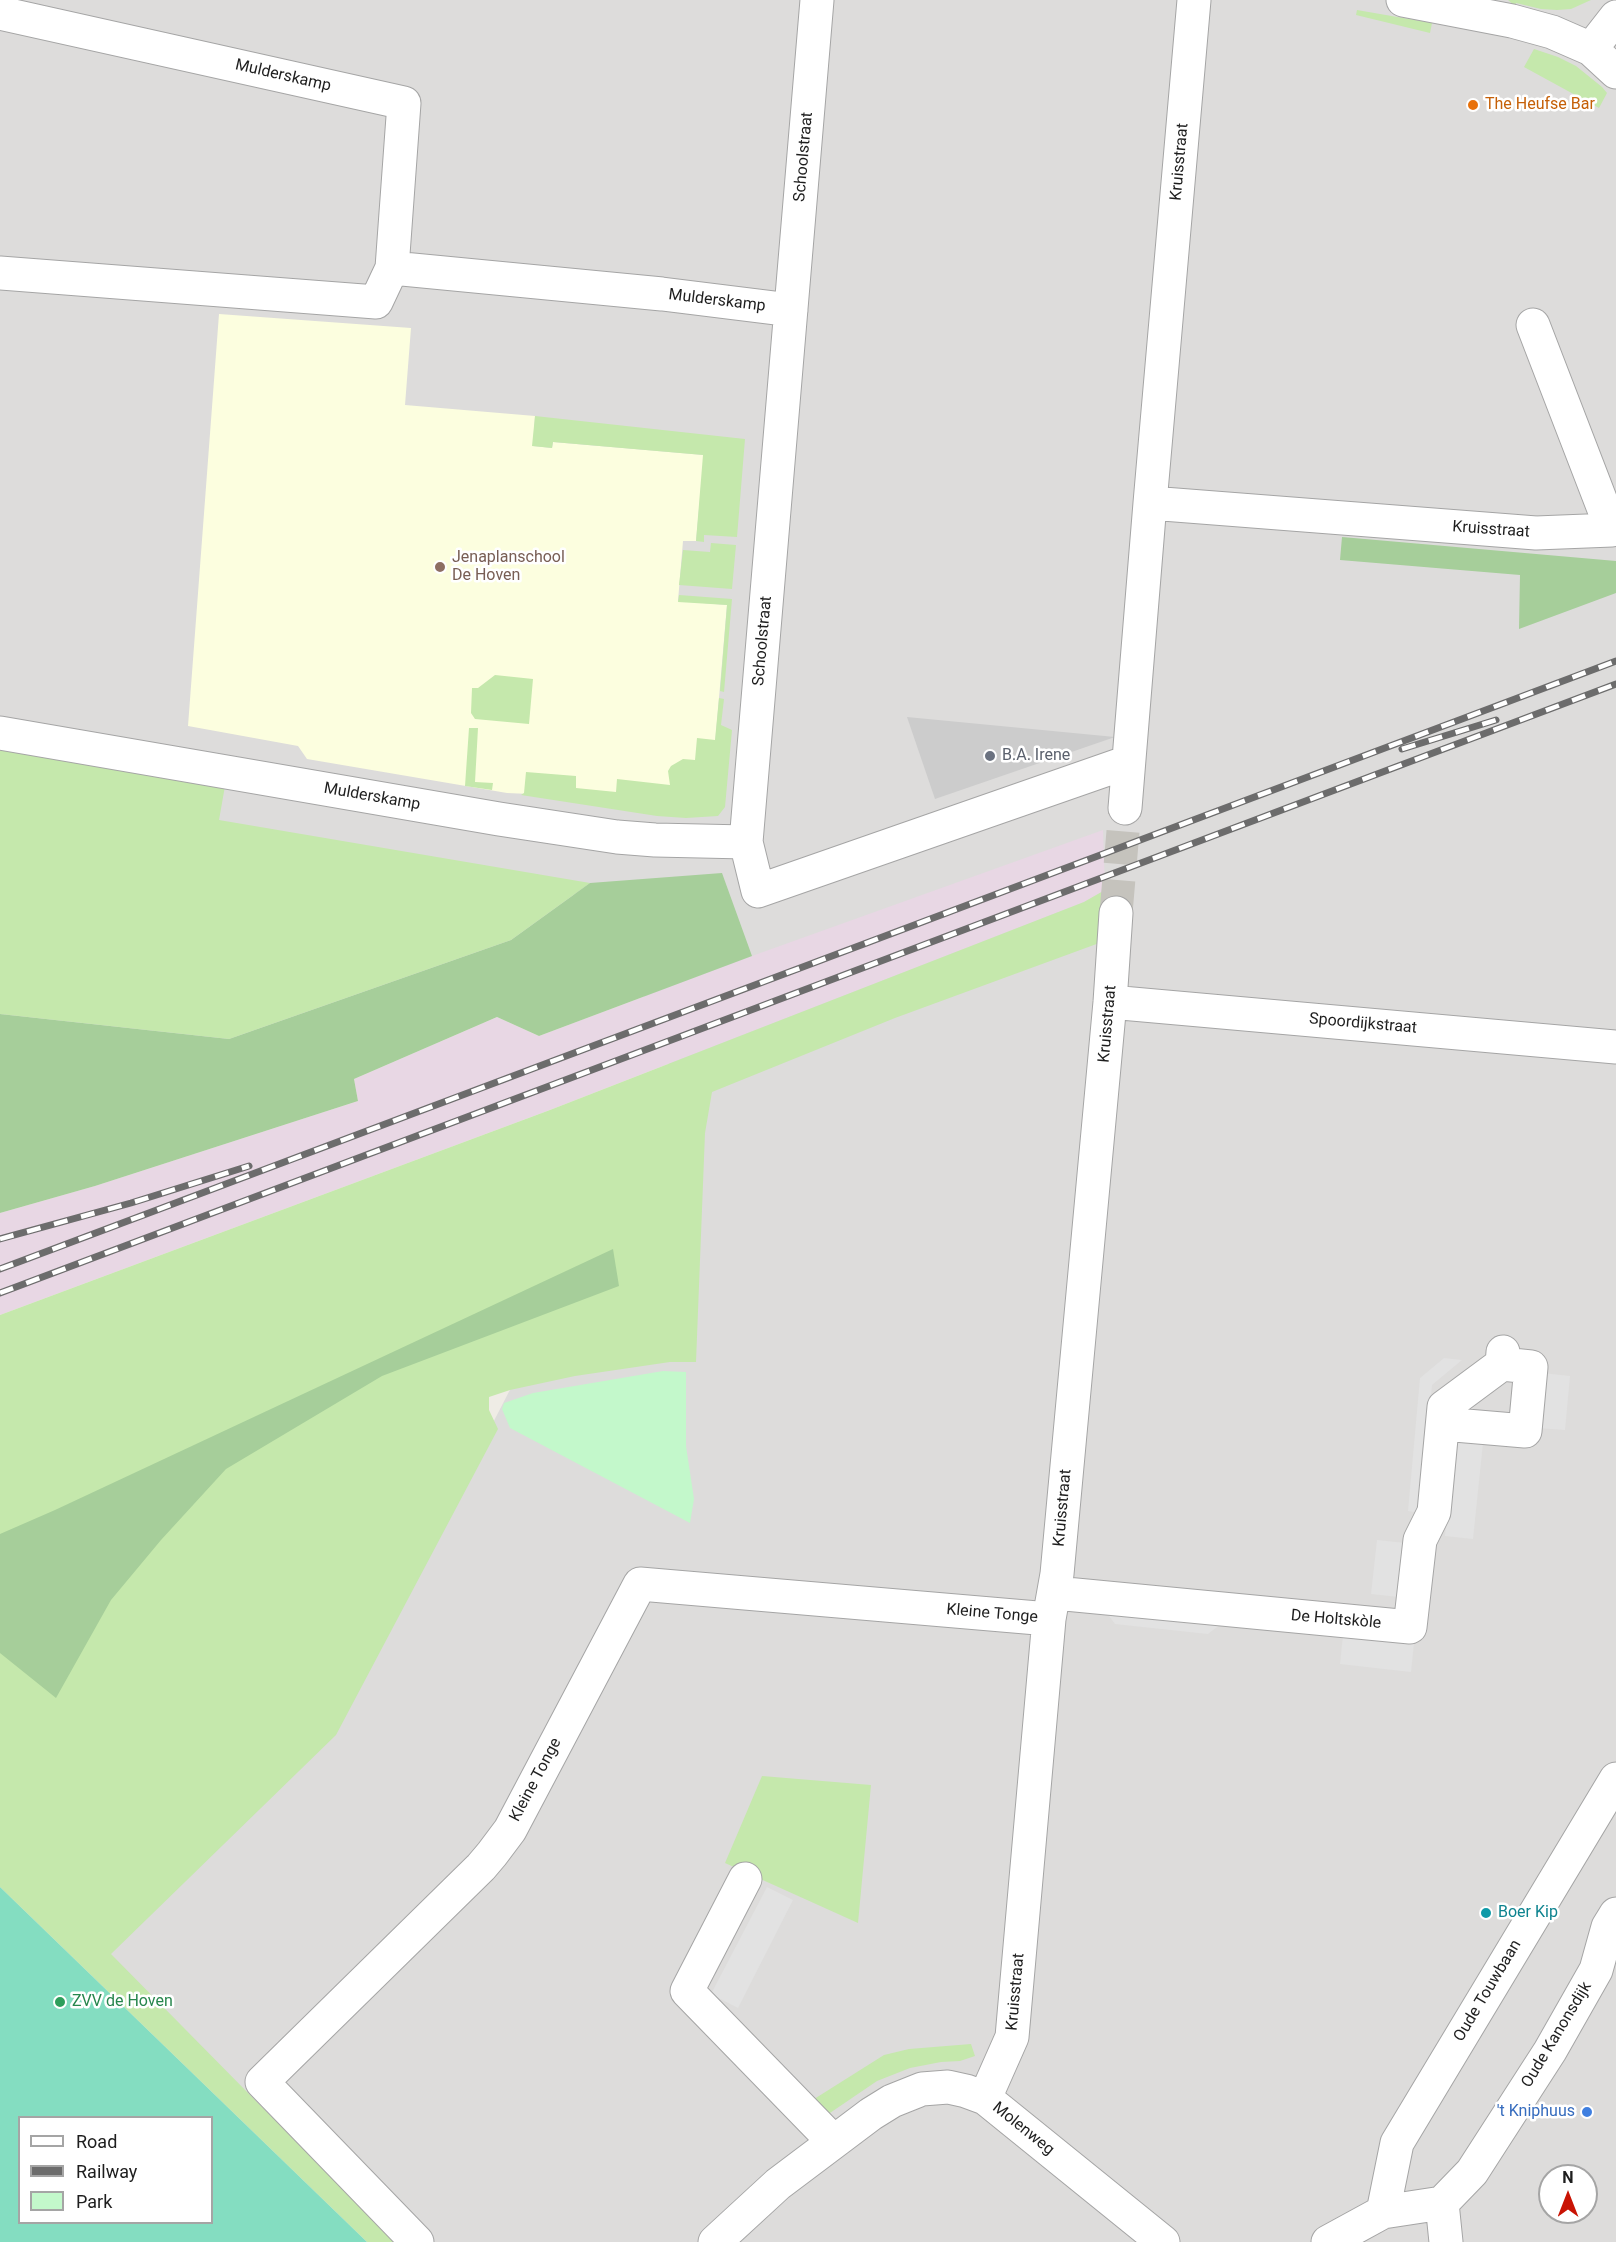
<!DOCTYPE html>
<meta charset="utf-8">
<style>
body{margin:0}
#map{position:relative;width:1616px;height:2242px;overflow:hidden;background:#efece5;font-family:Roboto,sans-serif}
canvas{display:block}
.legend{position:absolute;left:18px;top:2116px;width:195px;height:108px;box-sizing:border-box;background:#fff;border:2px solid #a5a5a5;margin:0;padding:8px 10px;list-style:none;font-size:18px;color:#1e1e1e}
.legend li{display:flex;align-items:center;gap:12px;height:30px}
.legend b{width:30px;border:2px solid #a5a5a5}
.north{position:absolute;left:1538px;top:2164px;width:60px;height:60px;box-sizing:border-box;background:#fff;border:2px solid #a5a5a5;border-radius:50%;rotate:0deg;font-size:16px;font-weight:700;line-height:24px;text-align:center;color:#1e1e1e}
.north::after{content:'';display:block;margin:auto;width:21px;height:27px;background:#c91304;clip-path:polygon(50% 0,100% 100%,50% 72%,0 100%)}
</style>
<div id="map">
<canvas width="1616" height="2242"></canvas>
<ul class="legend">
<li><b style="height:8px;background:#fff"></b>Road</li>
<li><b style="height:8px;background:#6c6c6c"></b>Railway</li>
<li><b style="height:16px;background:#c3f8cb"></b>Park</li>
</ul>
<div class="north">N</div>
</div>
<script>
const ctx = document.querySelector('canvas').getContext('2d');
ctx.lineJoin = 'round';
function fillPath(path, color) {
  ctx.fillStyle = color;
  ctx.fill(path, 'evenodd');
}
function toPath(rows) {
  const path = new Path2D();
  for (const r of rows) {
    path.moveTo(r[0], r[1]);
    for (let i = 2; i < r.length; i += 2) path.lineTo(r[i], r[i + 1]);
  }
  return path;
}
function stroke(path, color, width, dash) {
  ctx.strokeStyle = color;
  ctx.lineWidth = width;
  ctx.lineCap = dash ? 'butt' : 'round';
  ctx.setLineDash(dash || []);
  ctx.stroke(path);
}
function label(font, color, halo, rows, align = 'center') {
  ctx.font = font + ' Roboto,sans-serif';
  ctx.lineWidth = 5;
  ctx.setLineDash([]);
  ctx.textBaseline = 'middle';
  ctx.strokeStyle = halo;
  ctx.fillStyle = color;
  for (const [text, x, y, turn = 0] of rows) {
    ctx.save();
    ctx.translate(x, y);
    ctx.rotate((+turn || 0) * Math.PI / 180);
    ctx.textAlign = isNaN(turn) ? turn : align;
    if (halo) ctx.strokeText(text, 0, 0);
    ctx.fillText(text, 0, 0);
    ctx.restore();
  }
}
fillPath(toPath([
 [0,0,1616,0,1616,2242,384,2242,102,1949,333,1733,515,1380,692,1130,609,899,0,827],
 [1550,2176,1586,2176,1586,2212,1550,2212]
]), '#dddcdb');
fillPath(toPath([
 [1103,830,1105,890,1084,902,550,1110,0,1315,0,1213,95,1186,358,1101,354,1079,497,1017,539,1036,752,956]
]), '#e8d7e4');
fillPath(toPath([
 [219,314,411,328,405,405,535,416,533,446,552,448,553,442,704,455,696,541,683,541,678,601,727,605,710,802,507,793,307,759,298,746,188,726]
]), '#fcfedf');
fillPath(toPath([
 [907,717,1115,737,935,799]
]), '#ccc');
fillPath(toPath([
 [1508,0,1591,0,1571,9,1557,10,1541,9,1516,3,1515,6],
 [1357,10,1432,23,1430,33,1356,15],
 [1534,49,1558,57,1576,66,1602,87,1607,93,1599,108,1524,67],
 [535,416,745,439,737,537,704,535,704,542,696,541,703,455,553,442,552,448,532,446],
 [711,543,736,545,732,589,679,585,683,550,710,552],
 [679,595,732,599,724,692,720,691,727,605,678,602],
 [495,675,533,679,529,724,475,719,471,713,472,688,478,688],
 [719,698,724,699,721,725,732,730,725,807,718,816,686,818,657,816,521,795,524,793,526,772,576,776,576,788,616,792,617,779,670,785,668,771,671,766,683,759,695,760,697,738,715,740],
 [469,728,478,728,475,782,493,783,492,790,465,786],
 [0,745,225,786,219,820,590,883,511,940,229,1039,0,1014],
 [1105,890,1102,942,895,1018,712,1092,705,1133,696,1362,670,1362,575,1376,510,1390,489,1397,489,1410,498,1429,336,1735,111,1954,395,2242,367,2242,0,1887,0,1315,550,1110,1084,902],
 [762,1776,871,1785,858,1923,725,1863],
 [971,2044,975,2056,960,2061,941,2062,910,2068,877,2081,824,2117,811,2101,884,2055,909,2049]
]), '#c5e8ac');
fillPath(toPath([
 [1342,537,1616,561,1616,593,1519,629,1520,575,1340,560],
 [722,873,752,956,539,1036,497,1017,354,1079,358,1101,95,1186,0,1213,0,1014,229,1039,511,940,590,883],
 [613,1249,619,1286,382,1376,226,1469,161,1540,111,1600,56,1698,0,1653,0,1534,55,1510]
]), '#a6ce9a');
fillPath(toPath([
 [663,1371,686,1372,686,1446,694,1499,690,1523,510,1428,502,1409,504,1403,533,1393]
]), '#c3f8cb');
fillPath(toPath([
 [0,1887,367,2242,0,2242],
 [20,2118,212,2118,212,2222,20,2222]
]), '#84ddc1');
fillPath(toPath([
 [1444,1358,1462,1360,1432,1385,1419,1516,1414,1512,1408,1511,1420,1378],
 [1542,1373,1570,1376,1565,1430,1538,1428],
 [1454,1440,1483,1443,1473,1539,1445,1536],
 [1377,1540,1405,1543,1399,1597,1371,1594],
 [1106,1612,1221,1624,1208,1634,1115,1624],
 [1343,1635,1414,1643,1411,1672,1340,1664],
 [767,1887,793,1900,738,2008,711,1994]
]), '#e2e2e2');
stroke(toPath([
 [1116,913,1125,808]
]), '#c5c3bd', 33, [33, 16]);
const minor = toPath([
 [817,0,746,842,758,891,1128,762],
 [1403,0,1512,21,1552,32,1591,49,1616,72],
 [0,13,404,103,392,268,662,294,791,310],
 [1591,49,1616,17],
 [0,273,376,302,392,268],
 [1150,503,1194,0],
 [0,733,499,819,617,837,655,840,746,842],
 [1125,808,1150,503,1536,533,1612,530,1533,325],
 [1110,1002,1616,1047],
 [1443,1424,1525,1431,1531,1367,1502,1364],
 [1055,1593,1410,1627,1420,1540,1434,1512,1444,1407,1502,1364,1503,1352],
 [745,1879,687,1991,833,2141],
 [985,2098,1012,2037,1049,1619,1057,1574,1110,1002,1116,913],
 [1383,2212,1397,2143,1616,1779],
 [417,2242,262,2082,481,1867,492,1854,510,1830,640,1584,1049,1619],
 [715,2242,778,2184,871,2114,892,2101,922,2089,948,2087,966,2091,985,2098,1163,2242],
 [1328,2242,1383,2212,1442,2203],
 [1446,2242,1442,2203,1472,2172,1550,2051,1596,1970,1608,1927,1616,1914]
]);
stroke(minor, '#a5a5a5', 35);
stroke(minor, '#fff', 33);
const rail = toPath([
 [1402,749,1496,720],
 [0,1239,131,1203,249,1166],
 [0,1269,1616,661],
 [0,1293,1616,684]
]);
stroke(rail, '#6c6c6c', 7);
stroke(rail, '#fff', 4.5, [14]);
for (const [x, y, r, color] of [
 [1473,105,6,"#e8710a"],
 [440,567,6,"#8d6e63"],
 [990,756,6,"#6b7280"],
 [1486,1913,6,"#0f9aa8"],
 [60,2002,6,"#2e9e5b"],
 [1587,2112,6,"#3f7fe0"]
]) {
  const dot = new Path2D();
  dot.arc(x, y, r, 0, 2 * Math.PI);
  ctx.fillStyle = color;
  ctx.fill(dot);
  stroke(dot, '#fff', 2);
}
label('16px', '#1e1e1e', '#fff', [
 ["Mulderskamp",283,76,13],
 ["Schoolstraat",804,157,-85],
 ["Kruisstraat",1180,162,-85],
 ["Mulderskamp",717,301,7],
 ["Kruisstraat",1491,530,4],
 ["Schoolstraat",763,641,-85],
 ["Mulderskamp",372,797,10],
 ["Kruisstraat",1108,1024,-85],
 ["Spoordijkstraat",1363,1024,5],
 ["Kruisstraat",1063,1508,-85],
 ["Kleine Tonge",992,1614,5],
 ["De Holtskòle",1336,1620,5],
 ["Kleine Tonge",536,1780,-62],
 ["Oude Touwbaan",1488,1991,-59],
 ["Kruisstraat",1016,1992,-85],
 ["Oude Kanonsdijk",1557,2035,-59],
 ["Molenweg",1023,2129,39]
]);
label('16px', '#c56008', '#fff', [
 ["The Heufse Bar",1485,105]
], 'left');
label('16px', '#785e54', '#fff', [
 ["Jenaplanschool",452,558],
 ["De Hoven",452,576]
], 'left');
label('16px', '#5b616d', '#fff', [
 ["B.A. Irene",1002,756]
], 'left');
label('16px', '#0d838f', '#fff', [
 ["Boer Kip",1498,1913]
], 'left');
label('16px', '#27864d', '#fff', [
 ["ZVV de Hoven",72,2002]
], 'left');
label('16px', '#366cbe', '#fff', [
 ["'t Kniphuus",1575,2112]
], 'right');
</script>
